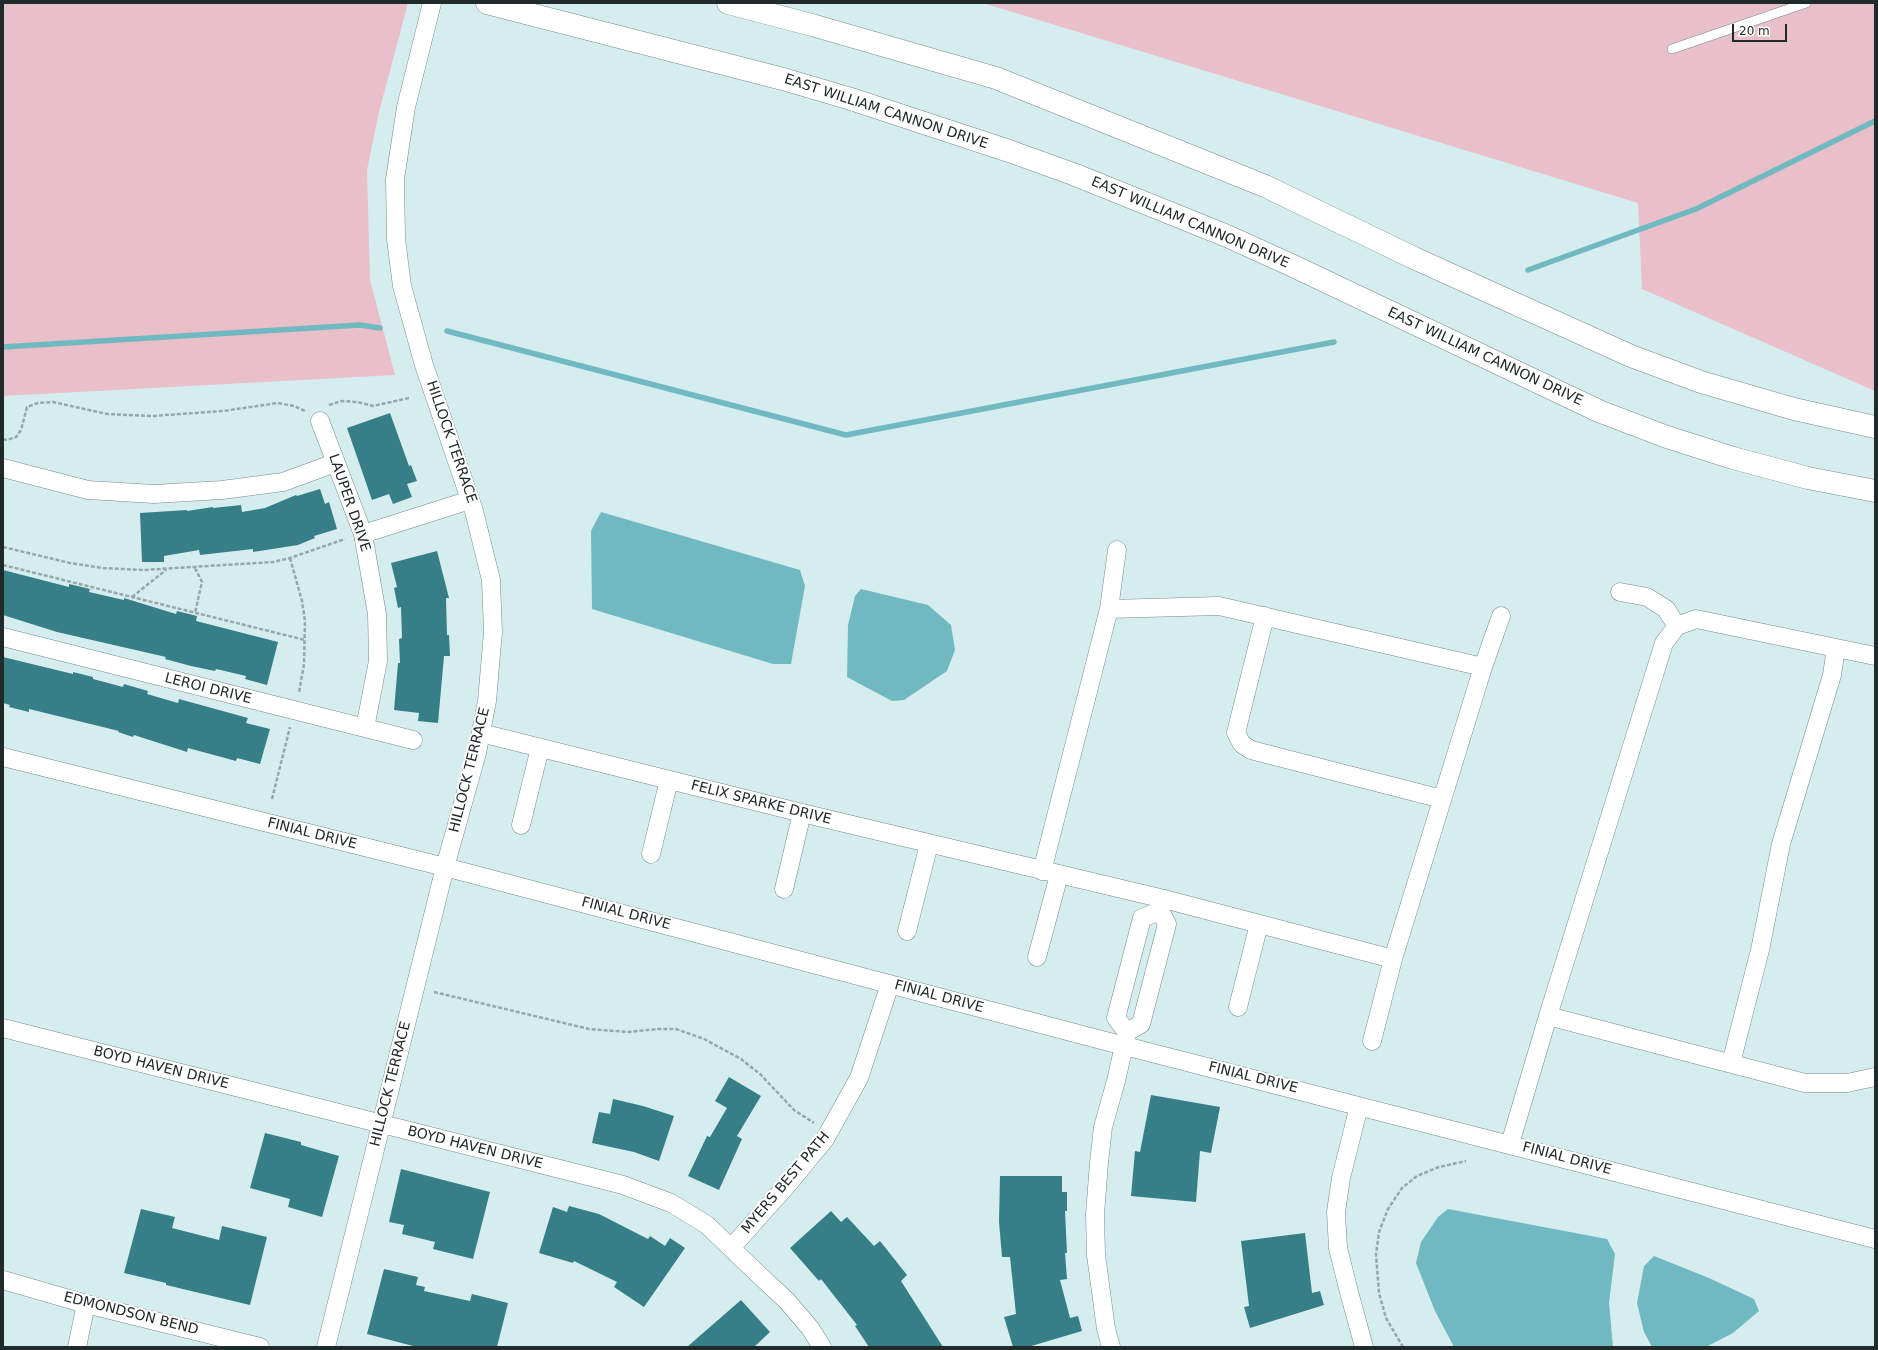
<!DOCTYPE html>
<style>
body{margin:0}
#map{position:relative;width:1878px;height:1350px;overflow:hidden;background:#d6edf0;font-family:"DejaVu Sans",sans-serif}
canvas{display:block}
.frame{position:absolute;inset:0;border:4px solid #212a2b;pointer-events:none}
.scale{position:absolute;left:1732px;top:24px;width:55px;height:18px;box-sizing:border-box;border:2px solid #212a2b;border-top:0;padding-left:5px;font-size:12px;line-height:14px;white-space:nowrap;color:#212a2b;-webkit-text-stroke:3px #fff;paint-order:stroke}
</style>
<div id="map">
<canvas width="1878" height="1350"></canvas>
<div class="frame"></div>
<div class="scale">20 m</div>
</div>
<script>
const ctx = document.querySelector('canvas').getContext('2d');
ctx.lineJoin = 'round';
function fillPath(path, color) {
  ctx.fillStyle = color;
  ctx.fill(path, 'evenodd');
}
function toPath(rows) {
  const path = new Path2D();
  for (const r of rows) {
    path.moveTo(r[0], r[1]);
    for (let i = 2; i < r.length; i += 2) path.lineTo(r[i], r[i + 1]);
  }
  return path;
}
function stroke(path, color, width, dash) {
  ctx.strokeStyle = color;
  ctx.lineWidth = width;
  ctx.lineCap = dash ? 'butt' : 'round';
  ctx.setLineDash(dash || []);
  ctx.stroke(path);
}
function label(font, color, halo, rows, align = 'center') {
  ctx.font = font + ' "DejaVu Sans",sans-serif';
  ctx.lineWidth = 4;
  ctx.setLineDash([]);
  ctx.textBaseline = 'middle';
  ctx.strokeStyle = halo;
  ctx.fillStyle = color;
  for (const [text, x, y, turn = 0] of rows) {
    ctx.save();
    ctx.translate(x, y);
    ctx.rotate((+turn || 0) * Math.PI / 180);
    ctx.textAlign = isNaN(turn) ? turn : align;
    if (halo) ctx.strokeText(text, 0, 0);
    ctx.fillText(text, 0, 0);
    ctx.restore();
  }
}
fillPath(toPath([
 [3,3,408,3,379,112,367,170,370,280,395,375,3,396],
 [983,3,1875,3,1875,391,1642,289,1638,203]
]), '#e9bfc9');
fillPath(toPath([
 [601,512,800,570,805,586,791,664,773,664,592,609,591,531],
 [861,589,928,605,951,625,955,650,947,671,904,700,892,701,847,677,848,625,855,596],
 [1448,1209,1607,1239,1615,1254,1609,1303,1613,1347,1454,1347,1435,1311,1416,1263,1421,1242,1438,1217],
 [1654,1256,1709,1278,1754,1299,1759,1311,1733,1333,1706,1347,1652,1347,1644,1332,1637,1303,1644,1266]
]), '#71b9c1');
stroke(toPath([
 [1528,270,1696,209,1875,121],
 [447,331,846,435,1334,342],
 [3,347,360,325,380,328]
]), '#71b9c1', 5.5);
fillPath(toPath([
 [390,413,409,466,411,465,417,481,407,484,412,497,393,504,389,494,372,500,347,428],
 [320,489,325,504,329,502,337,529,314,536,315,538,298,545,253,552,253,549,200,555,199,550,164,556,164,562,142,562,140,513,187,510,187,511,213,507,213,508,241,505,242,512,265,508,296,495,297,496],
 [437,551,449,598,446,598,447,635,449,635,450,656,444,656,438,723,418,721,419,713,394,710,398,663,400,663,399,639,402,638,401,607,398,608,394,588,397,587,391,563],
 [3,570,69,587,69,584,90,589,89,592,124,600,124,598,176,614,177,611,197,616,196,621,278,642,267,685,245,679,246,676,216,669,215,671,191,666,165,659,166,657,57,632,3,615],
 [3,657,73,674,73,672,93,677,93,679,123,687,124,684,148,691,147,694,178,703,179,699,248,718,246,723,270,729,260,764,237,758,236,761,188,748,187,752,134,735,133,737,118,732,119,731,29,709,29,712,9,707,10,705,3,703],
 [729,1077,761,1096,737,1136,742,1139,719,1190,688,1176,707,1136,710,1137,727,1108,715,1101],
 [1151,1095,1220,1107,1211,1153,1200,1151,1196,1202,1131,1196,1135,1151,1140,1152],
 [613,1099,643,1106,674,1116,659,1161,634,1152,592,1143,599,1112,610,1114],
 [265,1133,301,1142,301,1145,339,1156,322,1217,288,1207,290,1199,250,1188],
 [401,1169,490,1192,473,1259,433,1249,435,1242,402,1234,404,1225,389,1222],
 [1000,1176,1062,1176,1062,1192,1067,1192,1067,1211,1065,1211,1067,1253,1065,1253,1067,1279,1060,1280,1070,1318,1078,1316,1082,1331,1028,1347,1013,1347,1004,1317,1016,1314,1010,1257,1002,1257,999,1222],
 [569,1206,599,1214,648,1239,650,1236,665,1246,670,1238,685,1248,644,1307,614,1287,617,1282,574,1261,573,1263,539,1253,553,1207,567,1212],
 [141,1209,175,1217,172,1228,219,1240,222,1226,267,1237,250,1305,166,1285,166,1283,124,1273],
 [831,1211,841,1222,847,1217,874,1246,880,1241,907,1275,901,1281,943,1347,869,1347,855,1326,857,1325,821,1279,819,1281,790,1248],
 [1305,1233,1312,1293,1320,1291,1324,1305,1250,1328,1244,1307,1249,1306,1241,1241],
 [384,1269,418,1277,416,1285,425,1287,424,1291,470,1301,472,1294,508,1303,497,1347,417,1347,367,1334],
 [741,1300,770,1332,754,1347,687,1347]
]), '#367f87');
const lane = toPath([
 [1672,49,1806,3]
]);
const street = toPath([
 [320,421,363,534,377,614,378,661,365,728],
 [3,468,88,490,154,494,222,490,283,482,335,463],
 [363,534,470,500],
 [1620,592,1647,597,1666,609,1677,626],
 [1109,609,1117,550],
 [1265,616,1236,733,1242,744,1251,750,1442,799],
 [3,637,413,740],
 [1875,656,1696,619,1677,626,1664,643,1548,1016,1805,1083,1847,1083,1875,1077],
 [1483,667,1501,616],
 [481,733,802,813,1164,899],
 [3,757,445,867,1090,1037,1875,1239],
 [521,825,540,748],
 [651,854,669,780],
 [1042,871,1109,609,1219,606,1483,667,1393,959,1164,899,1160,911,1167,924,1141,1024,1127,1032],
 [784,889,802,813],
 [907,931,929,844],
 [1037,957,1059,875],
 [1238,1007,1259,924],
 [3,1028,623,1185,671,1203,707,1225,756,1272,787,1301,810,1328,822,1347],
 [1372,1041,1393,959],
 [1731,1063,1760,950,1781,844,1832,675,1836,648],
 [1359,1106,1341,1178,1336,1212,1338,1248,1349,1292,1364,1347],
 [1510,1144,1548,1016],
 [731,1248,789,1183,825,1139,859,1078,890,984],
 [3,1280,86,1304,260,1347],
 [77,1347,86,1304],
 [326,1347,445,867,477,753,487,701,493,632,491,580,474,511,424,365,402,286,396,239,395,179,406,107,432,3],
 [1111,1347,1106,1329,1096,1255,1095,1214,1099,1163,1103,1127,1116,1081,1127,1032,1116,1018,1142,918,1160,911]
]);
const secondary = toPath([
 [487,3,783,79,851,99,1009,151,1073,174,1227,236,1291,265,1601,412,1667,437,1733,458,1808,478,1875,491],
 [728,3,812,25,996,78,1265,186,1414,258,1631,356,1701,382,1794,409,1875,427]
]);
stroke(lane, '#758a8d', 10);
stroke(street, '#758a8d', 19);
stroke(secondary, '#758a8d', 23);
stroke(toPath([
 [329,405,341,401,357,402,373,406,409,398],
 [3,439,7,440,16,437,21,430,27,407,38,403,53,402,107,414,152,416,223,411,278,403,294,406,305,411],
 [3,547,70,563,103,568,143,570,273,562,290,558,345,539],
 [290,558,302,601,305,621,304,664,299,693],
 [3,565,305,640],
 [195,568,202,582,195,613],
 [132,597,166,570],
 [272,799,290,727],
 [434,992,589,1029,628,1032,658,1029,676,1029,704,1039,741,1059,760,1074,794,1110,814,1123],
 [1403,1347,1386,1318,1379,1293,1376,1254,1379,1232,1388,1209,1402,1188,1417,1176,1439,1167,1466,1161]
]), '#95a7a9', 2.5, [4, 2]);
stroke(lane, '#fff', 9);
stroke(street, '#fff', 18);
stroke(secondary, '#fff', 22);
label('14px', '#212a2b', '#fff', [
 ["EAST WILLIAM CANNON DRIVE",886,112,18],
 ["EAST WILLIAM CANNON DRIVE",1190,223,23],
 ["EAST WILLIAM CANNON DRIVE",1485,357,25],
 ["HILLOCK TERRACE",451,442,71],
 ["LAUPER DRIVE",349,503,71],
 ["LEROI DRIVE",208,689,14],
 ["HILLOCK TERRACE",470,770,-76],
 ["FELIX SPARKE DRIVE",761,803,14],
 ["FINIAL DRIVE",312,834,14],
 ["FINIAL DRIVE",626,914,15],
 ["FINIAL DRIVE",939,997,15],
 ["BOYD HAVEN DRIVE",161,1068,14],
 ["FINIAL DRIVE",1253,1078,14],
 ["HILLOCK TERRACE",391,1084,-76],
 ["BOYD HAVEN DRIVE",475,1148,14],
 ["FINIAL DRIVE",1567,1159,15],
 ["MYERS BEST PATH",786,1183,-50],
 ["EDMONDSON BEND",131,1314,14]
]);
</script>
